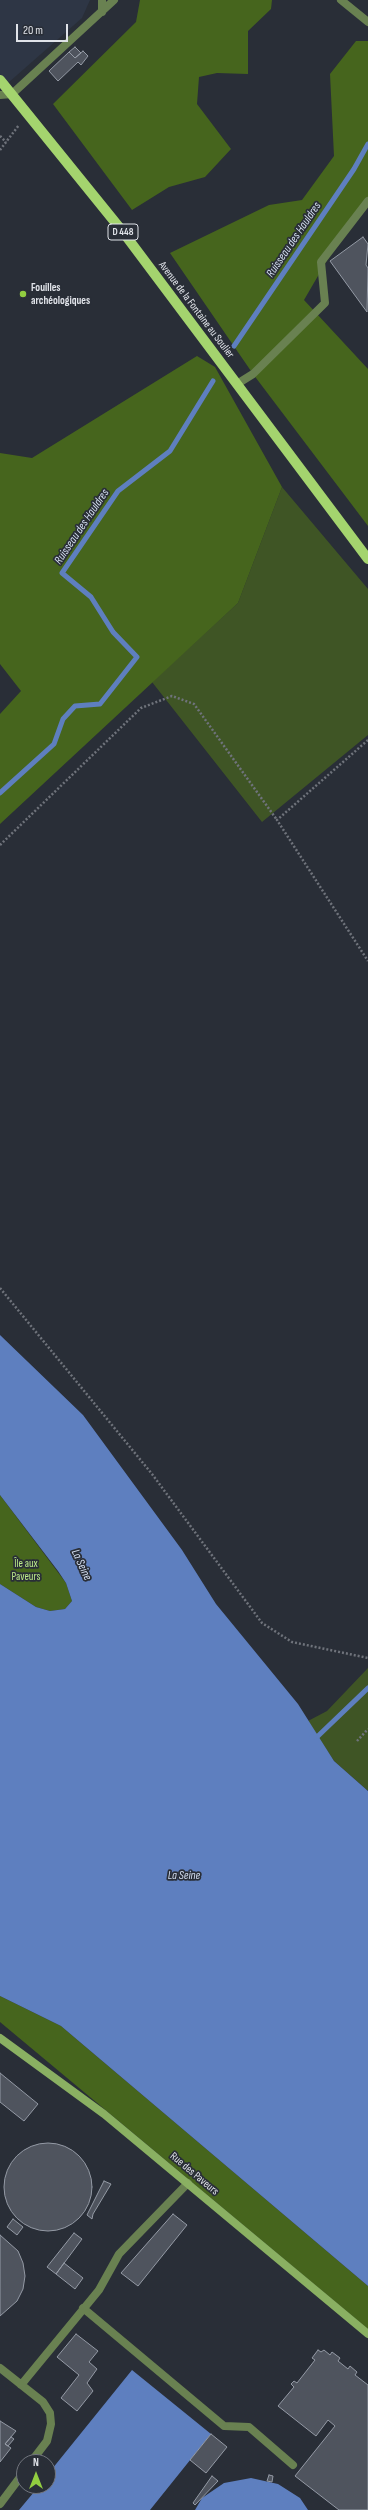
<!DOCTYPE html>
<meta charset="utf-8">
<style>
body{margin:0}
#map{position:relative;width:368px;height:2510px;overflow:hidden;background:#292e37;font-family:"Sofia Sans Condensed",sans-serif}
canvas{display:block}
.north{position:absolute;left:16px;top:2454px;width:40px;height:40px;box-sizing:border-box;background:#292e37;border:1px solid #72767e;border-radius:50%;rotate:0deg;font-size:11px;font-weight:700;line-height:16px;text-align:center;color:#e0e3e9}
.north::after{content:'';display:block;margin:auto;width:14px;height:18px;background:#91cd40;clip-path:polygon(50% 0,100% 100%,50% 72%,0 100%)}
.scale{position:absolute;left:16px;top:24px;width:52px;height:18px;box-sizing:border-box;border:2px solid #e0e3e9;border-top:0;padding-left:5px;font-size:12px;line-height:14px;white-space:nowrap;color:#e0e3e9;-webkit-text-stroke:3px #292e37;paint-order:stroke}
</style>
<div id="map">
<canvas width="368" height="2510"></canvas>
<div class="north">N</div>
<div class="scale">20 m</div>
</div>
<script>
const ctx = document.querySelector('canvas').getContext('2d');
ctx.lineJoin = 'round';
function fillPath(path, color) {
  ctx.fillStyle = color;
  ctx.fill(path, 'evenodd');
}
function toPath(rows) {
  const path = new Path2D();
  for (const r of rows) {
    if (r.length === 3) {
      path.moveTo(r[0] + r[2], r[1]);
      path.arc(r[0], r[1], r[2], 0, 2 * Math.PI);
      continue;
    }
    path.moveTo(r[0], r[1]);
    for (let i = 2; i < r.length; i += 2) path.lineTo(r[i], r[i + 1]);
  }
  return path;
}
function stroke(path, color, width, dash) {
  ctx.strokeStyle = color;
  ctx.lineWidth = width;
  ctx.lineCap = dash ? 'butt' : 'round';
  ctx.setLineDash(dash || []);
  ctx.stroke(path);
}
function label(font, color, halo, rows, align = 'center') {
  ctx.font = font + ' "Sofia Sans Condensed",sans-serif';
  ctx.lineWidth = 3.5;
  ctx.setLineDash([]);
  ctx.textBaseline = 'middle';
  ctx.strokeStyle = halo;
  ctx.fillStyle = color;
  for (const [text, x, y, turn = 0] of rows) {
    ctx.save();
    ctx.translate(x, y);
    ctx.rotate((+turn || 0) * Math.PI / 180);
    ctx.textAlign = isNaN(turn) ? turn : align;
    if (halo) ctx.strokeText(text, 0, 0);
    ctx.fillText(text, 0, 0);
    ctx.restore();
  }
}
fillPath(toPath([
 [0,0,90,0,82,18,0,90]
]), '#2e3645');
fillPath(toPath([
 [282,487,368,589,368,735,262,822,152,682,238,603],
 [368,1668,368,1790,367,1790,334,1761,308,1721,327,1711]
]), '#3f5525');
fillPath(toPath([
 [140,0,272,0,271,9,248,31,248,74,217,73,199,77,197,104,231,149,205,177,169,187,132,210,53,104,136,22],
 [356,41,368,41,368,202,329,257,304,300,368,369,368,526,253,374,170,253,269,205,302,200,334,156,330,74],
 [197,356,215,367,282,487,238,603,0,824,0,714,21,691,0,664,0,453,32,458],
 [0,1495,66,1583,72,1601,65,1609,50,1611,36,1607,0,1584],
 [0,1996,61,2026,368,2286,368,2329,0,2022]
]), '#46651d');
fillPath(toPath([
 [0,1335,83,1415,182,1550,216,1604,298,1704,334,1761,368,1791,368,2286,61,2026,0,1996,0,1584,36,1607,50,1611,65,1609,72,1601,66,1583,58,1571,0,1495],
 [132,2370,211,2434,150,2510,19,2510,39,2486,48,2486,48,2474],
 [251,2478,278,2484,300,2498,308,2510,195,2510,202,2498,224,2483]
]), '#5e7fbf');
stroke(toPath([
 [234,346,354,169,368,144],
 [0,793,54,744,63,719,75,706,100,704,137,657,113,632,91,597,62,573,118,491,170,451,213,381],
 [312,1737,318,1736,368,1688]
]), '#5e7fbf', 5);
const building = toPath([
 [75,47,81,53,75,58,69,52,75,47],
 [83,51,88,56,81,65,78,62,58,81,49,71,69,52,75,58,83,51],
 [363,237,368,244,366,265,368,268,367,312,330,261,363,237],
 [0,2073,38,2104,24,2121,0,2102,0,2073],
 [48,2187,44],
 [104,2181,111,2184,93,2214,92,2219,87,2215,104,2181],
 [173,2214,187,2225,138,2286,121,2273,173,2214],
 [13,2219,23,2227,17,2235,7,2227,13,2219],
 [74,2233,82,2239,56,2274,47,2267,74,2233],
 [0,2235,18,2251,23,2263,25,2276,23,2289,17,2301,0,2316,0,2235],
 [64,2263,83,2278,75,2289,56,2274,64,2263],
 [76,2334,98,2351,89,2362,97,2369,87,2383,93,2391,77,2411,61,2398,79,2375,57,2357,76,2334],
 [318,2350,321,2352,324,2350,330,2355,332,2352,340,2358,338,2361,348,2369,350,2366,357,2372,355,2375,368,2385,368,2510,339,2510,295,2476,335,2426,328,2420,316,2436,278,2406,294,2387,291,2384,294,2381,297,2383,315,2360,312,2358,318,2350],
 [0,2421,16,2431,5,2444,11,2448,0,2462,0,2421],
 [211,2434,227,2447,206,2473,190,2460,211,2434],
 [11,2437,14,2439,8,2446,5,2444,11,2437],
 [269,2475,273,2476,272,2482,267,2481,269,2475],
 [212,2476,218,2481,195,2505,193,2503,212,2476]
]);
fillPath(building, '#4f545e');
stroke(building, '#949aa5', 1);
stroke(toPath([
 [0,136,6,142],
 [0,150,19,125],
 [368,740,277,820,368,961],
 [0,845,141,708,172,696,194,704,277,820],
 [0,1288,152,1474,262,1623,292,1642,368,1658],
 [357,1741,368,1729]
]), '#6f737b', 2.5, [2, 2]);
stroke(toPath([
 [102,0,102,12],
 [341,0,368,22],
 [0,95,12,94],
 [237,384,253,374,325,303,321,262,368,201],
 [83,2308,224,2426,249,2427,293,2465],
 [0,2368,43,2402,50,2413,51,2424,47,2441,31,2462],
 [21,2385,99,2290,119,2254,188,2183],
 [0,2504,24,2472]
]), '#698151', 8);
stroke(toPath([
 [12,94,114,0]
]), '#698151', 8);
stroke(toPath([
 [0,2038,104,2114,368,2334]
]), '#8ab062', 8);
stroke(toPath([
 [0,80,123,232,368,559]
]), '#a4d46e', 10);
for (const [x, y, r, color] of [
 [23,294,4,"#91cd40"]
]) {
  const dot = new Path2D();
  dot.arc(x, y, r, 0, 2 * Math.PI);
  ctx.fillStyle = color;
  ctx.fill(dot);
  stroke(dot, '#292e37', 1.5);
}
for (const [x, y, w] of [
 [123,232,30]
]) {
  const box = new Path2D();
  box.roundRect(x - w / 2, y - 8, w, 16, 3);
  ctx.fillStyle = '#292e37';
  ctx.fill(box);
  stroke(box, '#e0e3e9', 1);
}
label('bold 10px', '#e0e3e9', null, [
 ["D 448",123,232]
]);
label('bold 11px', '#e0e3e9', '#292e37', [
 ["Fouilles",31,288],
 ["archéologiques",31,301]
], 'left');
label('11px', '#e0e3e9', '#292e37', [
 ["Avenue de la Fontaine au Soulier",196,310,53],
 ["Rue des Paveurs",194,2174,40]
]);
label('11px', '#bdec8a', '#292e37', [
 ["Île aux",26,1564],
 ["Paveurs",26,1577]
]);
label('italic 12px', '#d3ddef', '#292e37', [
 ["Ruisseau des Hauldres",294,240,-56],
 ["Ruisseau des Hauldres",82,527,-56],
 ["La Seine",81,1565,65],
 ["La Seine",184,1876]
]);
</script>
